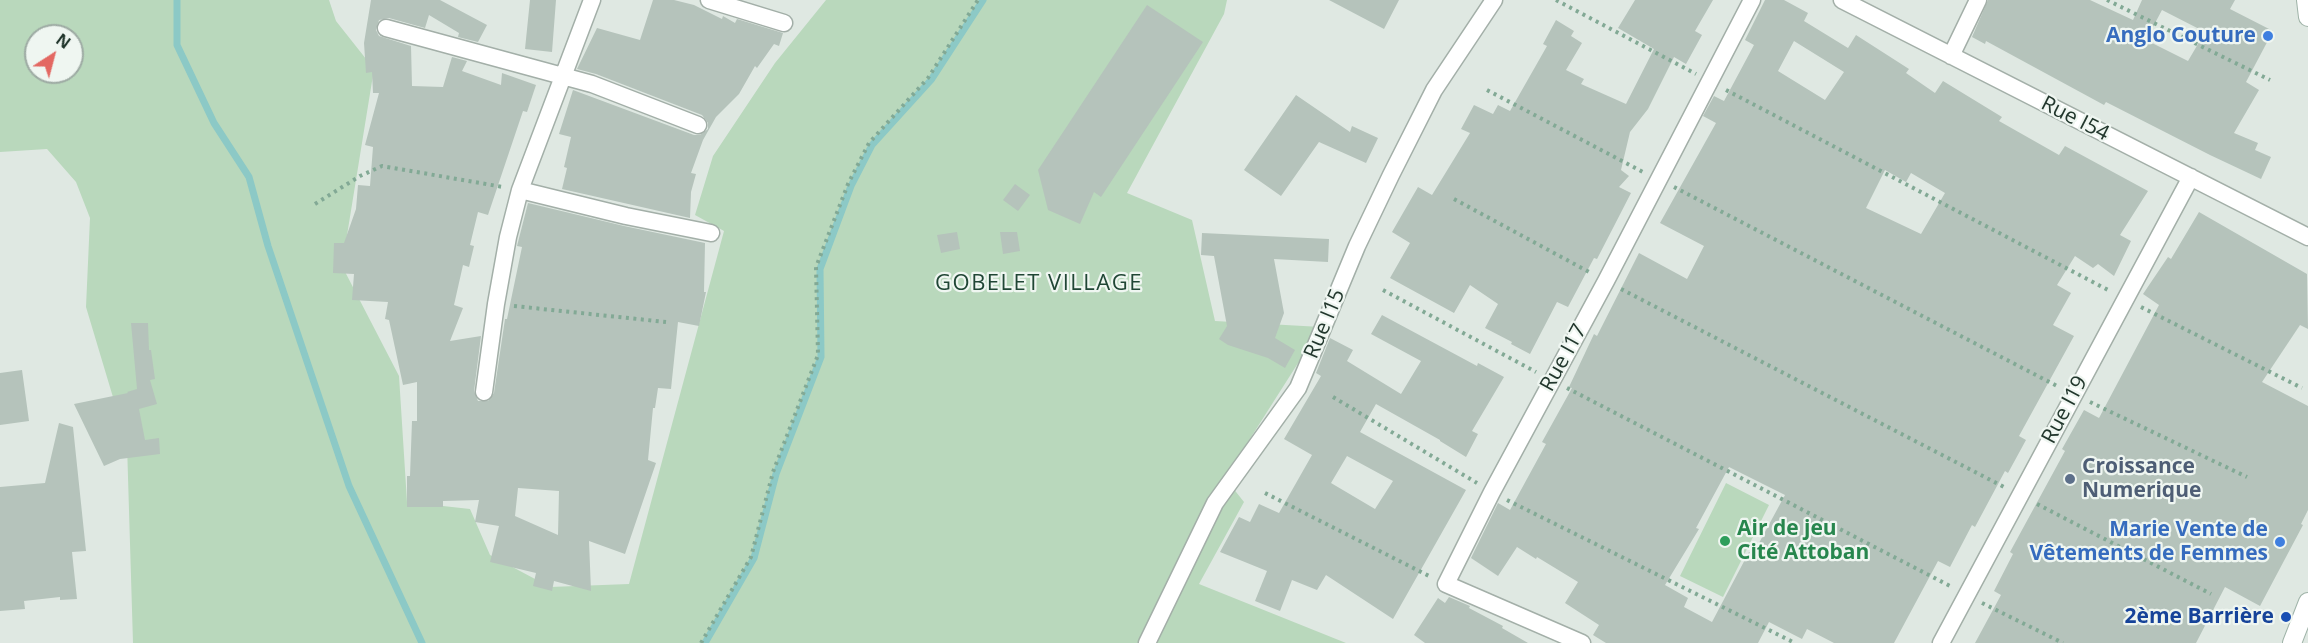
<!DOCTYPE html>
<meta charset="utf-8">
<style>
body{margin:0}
#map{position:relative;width:2308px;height:643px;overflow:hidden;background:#dfe8e2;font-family:"Open Sans",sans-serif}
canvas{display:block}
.north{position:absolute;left:24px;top:24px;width:60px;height:60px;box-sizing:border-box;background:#eff6f1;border:2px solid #9daaa3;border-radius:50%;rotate:36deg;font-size:16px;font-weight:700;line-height:24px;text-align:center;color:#22372d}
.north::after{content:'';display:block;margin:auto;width:21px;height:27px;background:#e36862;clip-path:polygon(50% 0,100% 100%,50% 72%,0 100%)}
</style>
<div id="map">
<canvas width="2308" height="643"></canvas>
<div class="north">N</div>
</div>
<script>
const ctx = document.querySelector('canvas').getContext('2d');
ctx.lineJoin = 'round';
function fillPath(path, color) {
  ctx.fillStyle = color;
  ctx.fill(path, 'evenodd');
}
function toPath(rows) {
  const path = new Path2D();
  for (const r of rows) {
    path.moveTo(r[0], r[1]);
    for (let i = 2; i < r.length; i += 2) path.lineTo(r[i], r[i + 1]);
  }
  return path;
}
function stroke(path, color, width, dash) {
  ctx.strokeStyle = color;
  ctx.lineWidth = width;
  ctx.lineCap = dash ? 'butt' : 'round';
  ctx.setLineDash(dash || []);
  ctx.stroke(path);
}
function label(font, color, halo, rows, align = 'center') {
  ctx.font = font + ' "Open Sans",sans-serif';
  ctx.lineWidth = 4.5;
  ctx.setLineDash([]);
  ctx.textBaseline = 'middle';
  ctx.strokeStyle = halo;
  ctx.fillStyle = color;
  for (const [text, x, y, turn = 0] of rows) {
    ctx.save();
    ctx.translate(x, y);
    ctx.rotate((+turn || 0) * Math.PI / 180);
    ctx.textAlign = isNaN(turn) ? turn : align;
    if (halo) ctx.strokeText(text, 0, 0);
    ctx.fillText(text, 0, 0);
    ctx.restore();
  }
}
fillPath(toPath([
 [0,0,329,0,336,21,374,69,342,266,399,376,407,502,470,509,490,555,550,587,629,584,724,231,695,215,713,156,775,63,826,0,1227,0,1224,14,1127,193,1192,220,1215,321,1321,327,1225,478,1244,502,1199,584,1346,643,133,643,127,444,86,307,90,218,76,182,47,149,0,152],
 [36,36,72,36,72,72,36,72],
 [1726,483,1769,505,1723,597,1680,576]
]), '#b9d8bc');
stroke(toPath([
 [177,0,177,45,214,123,249,177,268,246,349,486,422,643],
 [705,643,754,558,776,474,821,357,820,269,851,186,872,145,931,80,983,0]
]), '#8cc9c6', 7);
fillPath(toPath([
 [371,0,440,0,487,25,478,42,458,37,459,33,429,15,425,28,389,18,379,20,376,30,379,36,411,46,412,86,443,87,452,57,467,61,462,71,501,85,502,73,536,85,527,112,523,111,488,215,478,212,470,245,474,246,469,267,463,265,454,305,463,308,450,341,481,336,474,391,478,401,488,401,494,393,505,319,507,319,522,247,517,246,528,203,624,226,705,243,704,292,706,292,699,326,678,322,671,389,658,388,655,408,653,408,648,460,656,463,642,504,625,554,589,541,591,591,554,581,552,591,533,586,536,573,490,562,499,526,475,522,479,500,443,501,443,507,407,507,407,476,410,476,412,421,417,421,417,382,403,385,389,320,385,319,388,302,352,300,354,274,333,273,334,243,344,243,356,209,358,185,370,186,373,147,365,145,379,93,373,93,372,72,366,73,364,43],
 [518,488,559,491,558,535,515,516],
 [530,0,556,0,552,52,525,49],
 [653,0,674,0,694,5,722,19,723,16,735,23,737,19,783,33,779,46,774,44,757,68,755,66,739,94,716,117,703,140,691,173,696,174,691,192,690,218,562,189,567,168,564,167,571,137,559,134,573,90,694,135,700,135,708,129,708,123,702,115,596,74,577,69,597,28,640,40],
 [1329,0,1399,0,1384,29],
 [1635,0,1713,0,1695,31,1702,35,1686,64,1674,57,1648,109,1630,132,1621,170,1629,176,1619,187,1631,193,1613,228,1597,259,1594,258,1568,307,1557,302,1530,354,1511,344,1512,342,1485,328,1498,304,1470,285,1454,313,1390,278,1410,243,1392,232,1418,187,1432,195,1470,133,1461,129,1474,105,1493,114,1498,105,1510,111,1547,46,1543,44,1556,20,1574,31,1571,36,1582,43,1566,70,1584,79,1581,84,1626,104,1654,49,1618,28],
 [1765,0,1784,0,1808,13,1804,21,1848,48,1856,35,1909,69,1906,73,1935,93,1943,81,2002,117,1999,121,2059,155,2065,146,2148,191,2120,235,2131,241,2114,276,2098,264,2093,268,2075,256,2057,285,2071,293,2053,325,2074,336,2019,436,2026,440,2008,473,2005,471,1975,527,1972,525,1950,567,1938,561,1894,643,1834,643,1807,629,1802,639,1769,622,1758,643,1606,643,1593,635,1599,625,1565,603,1578,582,1537,557,1536,559,1517,547,1498,576,1471,558,1498,503,1510,510,1546,444,1542,442,1572,388,1569,387,1594,334,1597,336,1639,253,1687,279,1704,246,1660,223,1716,123,1703,116,1714,96,1724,101,1754,45,1745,40],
 [1794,41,1844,72,1825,100,1778,71],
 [1885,170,1906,182,1911,173,1945,193,1921,234,1866,208],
 [1729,467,1785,495,1753,554,1749,552,1712,622,1684,607,1688,598,1665,585,1699,529,1696,528],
 [1988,0,2090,0,2133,20,2142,0,2235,0,2230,9,2273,31,2246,82,2259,90,2234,133,2258,143,2255,150,2271,157,2261,179,2210,155,2106,102,2104,105,1986,41,1985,44,1972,37],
 [2162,10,2205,32,2188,61,2146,40],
 [1147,5,1203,42,1101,197,1094,192,1080,224,1048,210,1038,170],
 [1296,95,1350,132,1352,126,1378,138,1366,163,1319,142,1281,196,1244,170],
 [1015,184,1030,195,1018,211,1003,200],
 [2199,212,2307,274,2308,329,2300,325,2262,382,2308,406,2308,510,2301,524,2303,525,2260,606,2225,587,2196,643,1975,643,2001,595,1994,591,2013,554,2010,552,2065,451,2062,449,2084,410,2099,418,2159,305,2143,294,2168,257,2171,259],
 [957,232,960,249,941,253,937,235],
 [1000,232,1017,232,1020,251,1003,254],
 [1202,233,1329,239,1328,262,1274,259,1284,313,1275,338,1295,350,1285,368,1268,358,1228,345,1219,339,1227,326,1214,256,1201,255],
 [1382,315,1477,366,1478,363,1504,377,1472,431,1478,434,1466,457,1440,441,1440,440,1376,404,1360,432,1466,490,1393,619,1326,575,1317,590,1292,580,1280,611,1255,601,1267,571,1220,552,1239,517,1250,522,1259,504,1279,513,1312,455,1284,439,1321,376,1316,373,1330,338,1353,350,1347,361,1401,394,1421,361,1371,334],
 [1347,456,1393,481,1375,509,1331,483],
 [131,323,148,323,149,350,151,350,155,379,150,380,157,404,139,409,145,440,159,438,160,454,120,459,104,466,74,404,128,393,127,392,137,389],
 [22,370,29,421,0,425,0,373],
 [59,423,73,427,86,551,72,552,77,599,60,600,60,597,24,601,25,609,0,611,0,487,45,483],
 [1449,597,1470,606,1469,608,1503,626,1502,628,1528,643,1425,643,1414,635,1438,598,1445,603]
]), '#b5c3bb');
const street = toPath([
 [709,0,784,23],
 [1842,0,2308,237],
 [386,28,592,84,698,125],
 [1951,56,1978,0],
 [520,190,626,216,711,233],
 [484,392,496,304,508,237,520,190,592,0],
 [1147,643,1215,503,1298,388,1357,246,1391,175,1434,90,1494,0],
 [1582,643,1446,584,1492,492,1606,281,1752,0],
 [1941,643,2191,177]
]);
const secondary = toPath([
 [2306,0,2308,17],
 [2292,643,2308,602]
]);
stroke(street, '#a3afa8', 19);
stroke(secondary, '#9fb3a8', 20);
stroke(toPath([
 [1556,0,1696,74],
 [2107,0,2270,80],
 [1487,90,1643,172],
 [1726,90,2110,291],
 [1674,187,2059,387],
 [1454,199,1591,273],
 [315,204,360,176,382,166,503,187],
 [1621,289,2006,488],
 [1383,290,1536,372],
 [514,306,666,322],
 [2141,307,2302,388],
 [1567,388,1952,587],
 [1333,397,1477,483],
 [2090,402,2247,477],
 [1265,493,1429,576],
 [1507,500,1795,643],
 [2037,504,2211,594],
 [1982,603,2063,643],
 [701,643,751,557,773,472,818,355,816,267,848,184,869,143,928,78,978,0]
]), '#82a995', 4, [3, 4.5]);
stroke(street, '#fff', 16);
stroke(secondary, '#fff', 18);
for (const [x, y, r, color] of [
 [2268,36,6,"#3f7fe0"],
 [2070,479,6,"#5c6f8a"],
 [1725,541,6,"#2e9e5b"],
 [2280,542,6,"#3f7fe0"],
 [2286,617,6,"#1a4fb4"]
]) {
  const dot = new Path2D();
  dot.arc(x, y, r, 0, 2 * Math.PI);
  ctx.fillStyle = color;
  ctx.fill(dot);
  stroke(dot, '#eff6f1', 2);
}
label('bold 21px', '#366cbe', '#eff6f1', [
 ["Anglo Couture",2256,36],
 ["Marie Vente de",2268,530],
 ["Vêtements de Femmes",2268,554]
], 'right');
label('21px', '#22372d', '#eff6f1', [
 ["Rue I54",2075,119,27],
 ["Rue I15",1325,324,-67],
 ["Rue I17",1564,358,-61],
 ["Rue I19",2065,410,-62]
]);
label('bold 21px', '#4e5e75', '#eff6f1', [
 ["Croissance",2082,467],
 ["Numerique",2082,491]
], 'left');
label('bold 21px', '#27864d', '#eff6f1', [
 ["Air de jeu",1737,529],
 ["Cité Attoban",1737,553]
], 'left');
label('bold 21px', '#164399', '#eff6f1', [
 ["2ème Barrière",2274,617]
], 'right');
ctx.letterSpacing = '1.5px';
label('22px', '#204635', '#eff6f1', [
 ["GOBELET VILLAGE",1039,284]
]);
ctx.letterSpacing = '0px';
</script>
